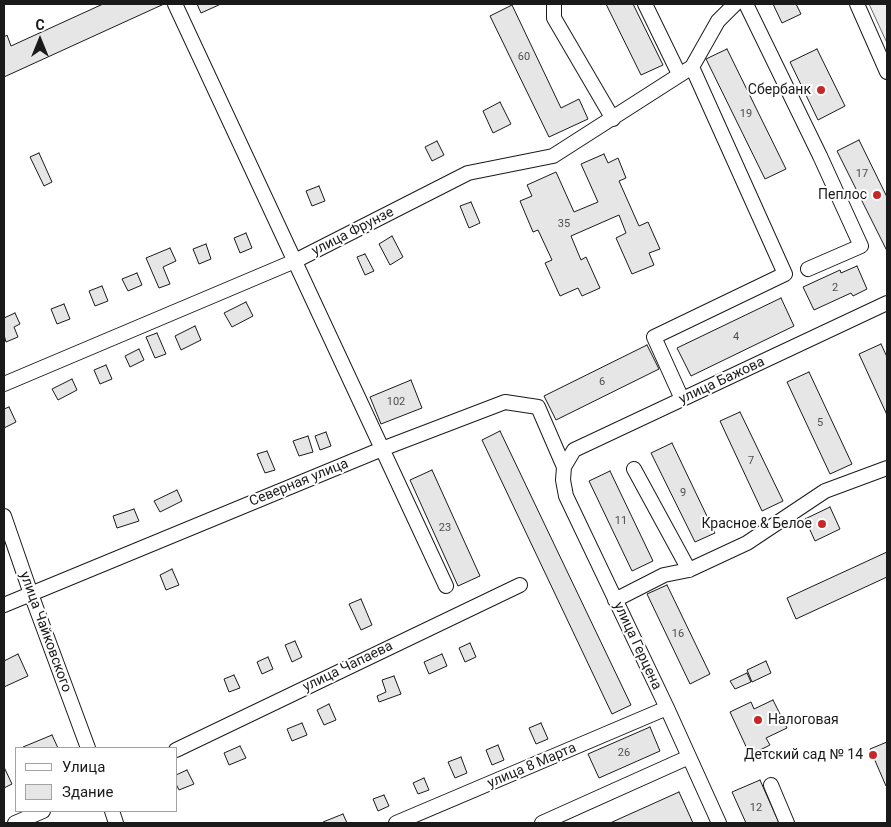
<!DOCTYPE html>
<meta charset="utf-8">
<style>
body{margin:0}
#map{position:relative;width:891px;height:827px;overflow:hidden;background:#fff;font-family:Roboto,sans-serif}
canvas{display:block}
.frame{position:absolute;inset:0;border:5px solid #1a1a1a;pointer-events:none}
.legend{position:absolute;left:15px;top:747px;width:162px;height:65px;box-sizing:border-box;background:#fff;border:1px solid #a3a3a3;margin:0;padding:6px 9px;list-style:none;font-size:15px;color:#1a1a1a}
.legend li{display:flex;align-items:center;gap:10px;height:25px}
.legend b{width:25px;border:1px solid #a3a3a3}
.north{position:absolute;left:15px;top:15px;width:50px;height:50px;-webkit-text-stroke:4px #fff;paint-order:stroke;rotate:0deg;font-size:14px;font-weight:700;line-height:20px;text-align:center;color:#1a1a1a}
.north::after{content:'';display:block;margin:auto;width:18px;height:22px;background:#1a1a1a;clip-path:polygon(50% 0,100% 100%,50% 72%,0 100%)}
</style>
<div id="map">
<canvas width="891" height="827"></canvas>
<div class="frame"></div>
<ul class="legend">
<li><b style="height:6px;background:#fff"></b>Улица</li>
<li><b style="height:14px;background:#e6e6e6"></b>Здание</li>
</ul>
<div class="north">С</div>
</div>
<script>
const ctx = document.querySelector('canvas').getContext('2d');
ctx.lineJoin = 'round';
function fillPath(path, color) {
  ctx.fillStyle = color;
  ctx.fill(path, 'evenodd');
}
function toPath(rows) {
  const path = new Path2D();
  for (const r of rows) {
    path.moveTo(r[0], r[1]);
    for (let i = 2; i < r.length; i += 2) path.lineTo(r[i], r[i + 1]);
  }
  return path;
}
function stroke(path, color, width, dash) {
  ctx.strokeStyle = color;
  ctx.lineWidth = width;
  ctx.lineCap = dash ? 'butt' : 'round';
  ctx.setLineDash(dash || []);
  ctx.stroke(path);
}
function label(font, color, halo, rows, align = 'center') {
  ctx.font = font + ' Roboto,sans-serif';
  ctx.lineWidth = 4;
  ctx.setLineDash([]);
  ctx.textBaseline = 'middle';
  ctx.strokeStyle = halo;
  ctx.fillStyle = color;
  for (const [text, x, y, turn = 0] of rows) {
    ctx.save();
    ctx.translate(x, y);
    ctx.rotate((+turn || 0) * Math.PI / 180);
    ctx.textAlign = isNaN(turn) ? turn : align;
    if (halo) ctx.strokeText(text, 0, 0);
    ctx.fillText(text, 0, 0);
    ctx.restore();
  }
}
const built = toPath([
 [869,4,887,4,887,43,869,4]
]);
fillPath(built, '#ededed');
stroke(built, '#6a6a6a', 1);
const building = toPath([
 [103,4,164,4,4,77,4,37,7,35,11,46,103,4],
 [197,4,221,4,201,13,197,4],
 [606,4,633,4,663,65,641,75,606,4],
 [773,4,796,4,801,14,782,23,773,4],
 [512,5,561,108,579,99,588,119,549,137,490,16,512,5],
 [727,49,786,169,765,179,706,59,727,49],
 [817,49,845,106,818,120,790,62,817,49],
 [500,102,511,124,493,133,483,111,500,102],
 [859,140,887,197,887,251,837,151,859,140],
 [437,141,444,155,432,161,425,147,437,141],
 [39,153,52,182,44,186,30,157,39,153],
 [604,154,608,163,618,158,626,178,619,181,639,226,648,222,660,249,649,253,654,265,632,274,616,238,626,233,619,215,571,236,581,260,586,257,600,288,582,296,578,288,560,296,545,263,552,260,538,230,533,232,520,201,532,196,527,185,556,172,574,212,598,202,581,164,604,154],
 [319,186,325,201,312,206,306,191,319,186],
 [471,202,480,223,469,228,460,206,471,202],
 [246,233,252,248,240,253,234,238,246,233],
 [392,236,403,257,390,265,379,244,392,236],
 [206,244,211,259,199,264,193,249,206,244],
 [170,248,176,261,163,267,170,284,159,288,146,258,170,248],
 [365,254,374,271,365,275,357,257,365,254],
 [857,266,867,289,853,296,851,293,814,310,803,287,840,270,841,273,857,266],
 [137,273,142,285,128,291,122,279,137,273],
 [102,286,108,301,95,306,89,291,102,286],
 [781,298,794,326,691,376,677,348,781,298],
 [246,302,253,316,232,327,224,313,246,302],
 [64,304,70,319,57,324,51,309,64,304],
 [15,313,20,324,14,327,18,337,6,342,4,335,4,318,15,313],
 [195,326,201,340,181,350,175,336,195,326],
 [157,333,166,354,155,358,146,337,157,333],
 [881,344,887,357,887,415,859,354,881,344],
 [647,345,659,369,556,420,544,396,647,345],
 [139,349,144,360,130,367,125,356,139,349],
 [106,365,112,379,100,384,94,370,106,365],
 [809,372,852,464,830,474,787,382,809,372],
 [72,379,77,390,58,400,52,389,72,379],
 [411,380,422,408,381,424,370,397,411,380],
 [9,407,16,422,4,428,4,409,9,407],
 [740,412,783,501,762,511,720,421,740,412],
 [500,431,631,705,612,714,482,440,500,431],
 [326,432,331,446,320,450,315,436,326,432],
 [308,436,313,452,299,456,293,441,308,436],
 [672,443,715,533,695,542,651,453,672,443],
 [267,451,275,470,265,473,257,454,267,451],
 [432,470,480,576,458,586,410,480,432,470],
 [610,471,653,561,632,571,589,481,610,471],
 [177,490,182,501,160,512,154,501,177,490],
 [830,507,840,529,815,541,805,519,830,507],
 [134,509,139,521,117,528,113,516,134,509],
 [887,552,887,577,796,619,787,598,887,552],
 [172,569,179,585,166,590,160,575,172,569],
 [667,585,710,674,690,684,647,594,667,585],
 [361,599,372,625,361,630,349,604,361,599],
 [295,641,302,657,292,662,285,645,295,641],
 [470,643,476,657,465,662,459,648,470,643],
 [18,654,28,676,4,687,4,661,18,654],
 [442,654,447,666,429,674,424,662,442,654],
 [268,657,273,669,262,674,257,662,268,657],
 [766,661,771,673,752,682,747,670,766,661],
 [747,673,751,682,735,689,730,681,747,673],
 [234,675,240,688,229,692,224,679,234,675],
 [394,676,401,694,379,702,377,696,386,692,382,680,394,676],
 [773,700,787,728,766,738,770,745,750,755,730,712,751,702,754,709,773,700],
 [329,704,336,720,324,725,317,710,329,704],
 [302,723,307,735,292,741,287,729,302,723],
 [541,723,548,739,536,744,529,728,541,723],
 [650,727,660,751,599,778,588,754,650,727],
 [52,735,58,748,24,748,23,747,52,735],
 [887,742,887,786,886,786,870,749,887,742],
 [498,745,504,760,492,765,486,750,498,745],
 [240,746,246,758,229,765,224,753,240,746],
 [461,757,467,773,455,778,448,762,461,757],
 [4,767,12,784,4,788,4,767],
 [187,770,194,784,179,790,176,784,176,775,187,770],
 [424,778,429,790,418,794,413,783,424,778],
 [760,780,779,823,746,823,732,792,760,780],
 [679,792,693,823,610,823,679,792],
 [384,795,389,806,378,811,373,799,384,795],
 [343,814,347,823,324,823,323,822,343,814]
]);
fillPath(building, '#e6e6e6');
stroke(building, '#1a1a1a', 1);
const minor = toPath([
 [175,4,446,586],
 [554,4,554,18,613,119],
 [645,4,679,74],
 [746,4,820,156,861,246,808,269],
 [857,4,887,72],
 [692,67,718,21,735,4],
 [4,384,295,261,468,173,553,156,692,67],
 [682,399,654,337,785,274,692,67],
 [634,469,689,570],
 [4,516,31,594,88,748],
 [615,600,664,575,689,570,747,543,825,491,887,468],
 [4,605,382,449,505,402,538,407,564,467],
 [176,750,520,585],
 [771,785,787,823],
 [112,811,116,823],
 [15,823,43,811],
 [396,823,667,708],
 [542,823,689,757],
 [719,823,667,708,566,496,563,480,564,467,574,450,887,303]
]);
stroke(minor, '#1a1a1a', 16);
stroke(minor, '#fff', 14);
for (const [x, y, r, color] of [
 [821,90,5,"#c62828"],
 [877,195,5,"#c62828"],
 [822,524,5,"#c62828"],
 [758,720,5,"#c62828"],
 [873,755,5,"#c62828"]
]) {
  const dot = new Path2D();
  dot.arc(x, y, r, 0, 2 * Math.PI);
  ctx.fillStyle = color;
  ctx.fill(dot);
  stroke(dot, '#fff', 2);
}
label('11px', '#4d4d4d', null, [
 ["60",524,57],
 ["19",746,114],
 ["17",862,174],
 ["35",564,224],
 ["2",835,288],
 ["4",736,337],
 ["6",602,382],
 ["102",396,402],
 ["5",820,423],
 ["7",751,461],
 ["9",683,493],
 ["11",621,521],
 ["23",445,528],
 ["16",678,634],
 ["26",624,753],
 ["12",756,808]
]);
label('14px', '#1a1a1a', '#fff', [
 ["Сбербанк",811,90],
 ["Пеплос",867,195],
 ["Красное & Белое",812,524],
 ["Налоговая",768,720,"left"],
 ["Детский сад № 14",863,755]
], 'right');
label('14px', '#1a1a1a', '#fff', [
 ["улица Фрунзе",353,232,-27],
 ["улица Бажова",722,381,-25],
 ["Северная улица",299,483,-22],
 ["улица Чайковского",45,632,70],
 ["улица Герцена",637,646,65],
 ["улица Чапаева",348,667,-26],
 ["улица 8 Марта",532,766,-23]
]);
</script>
